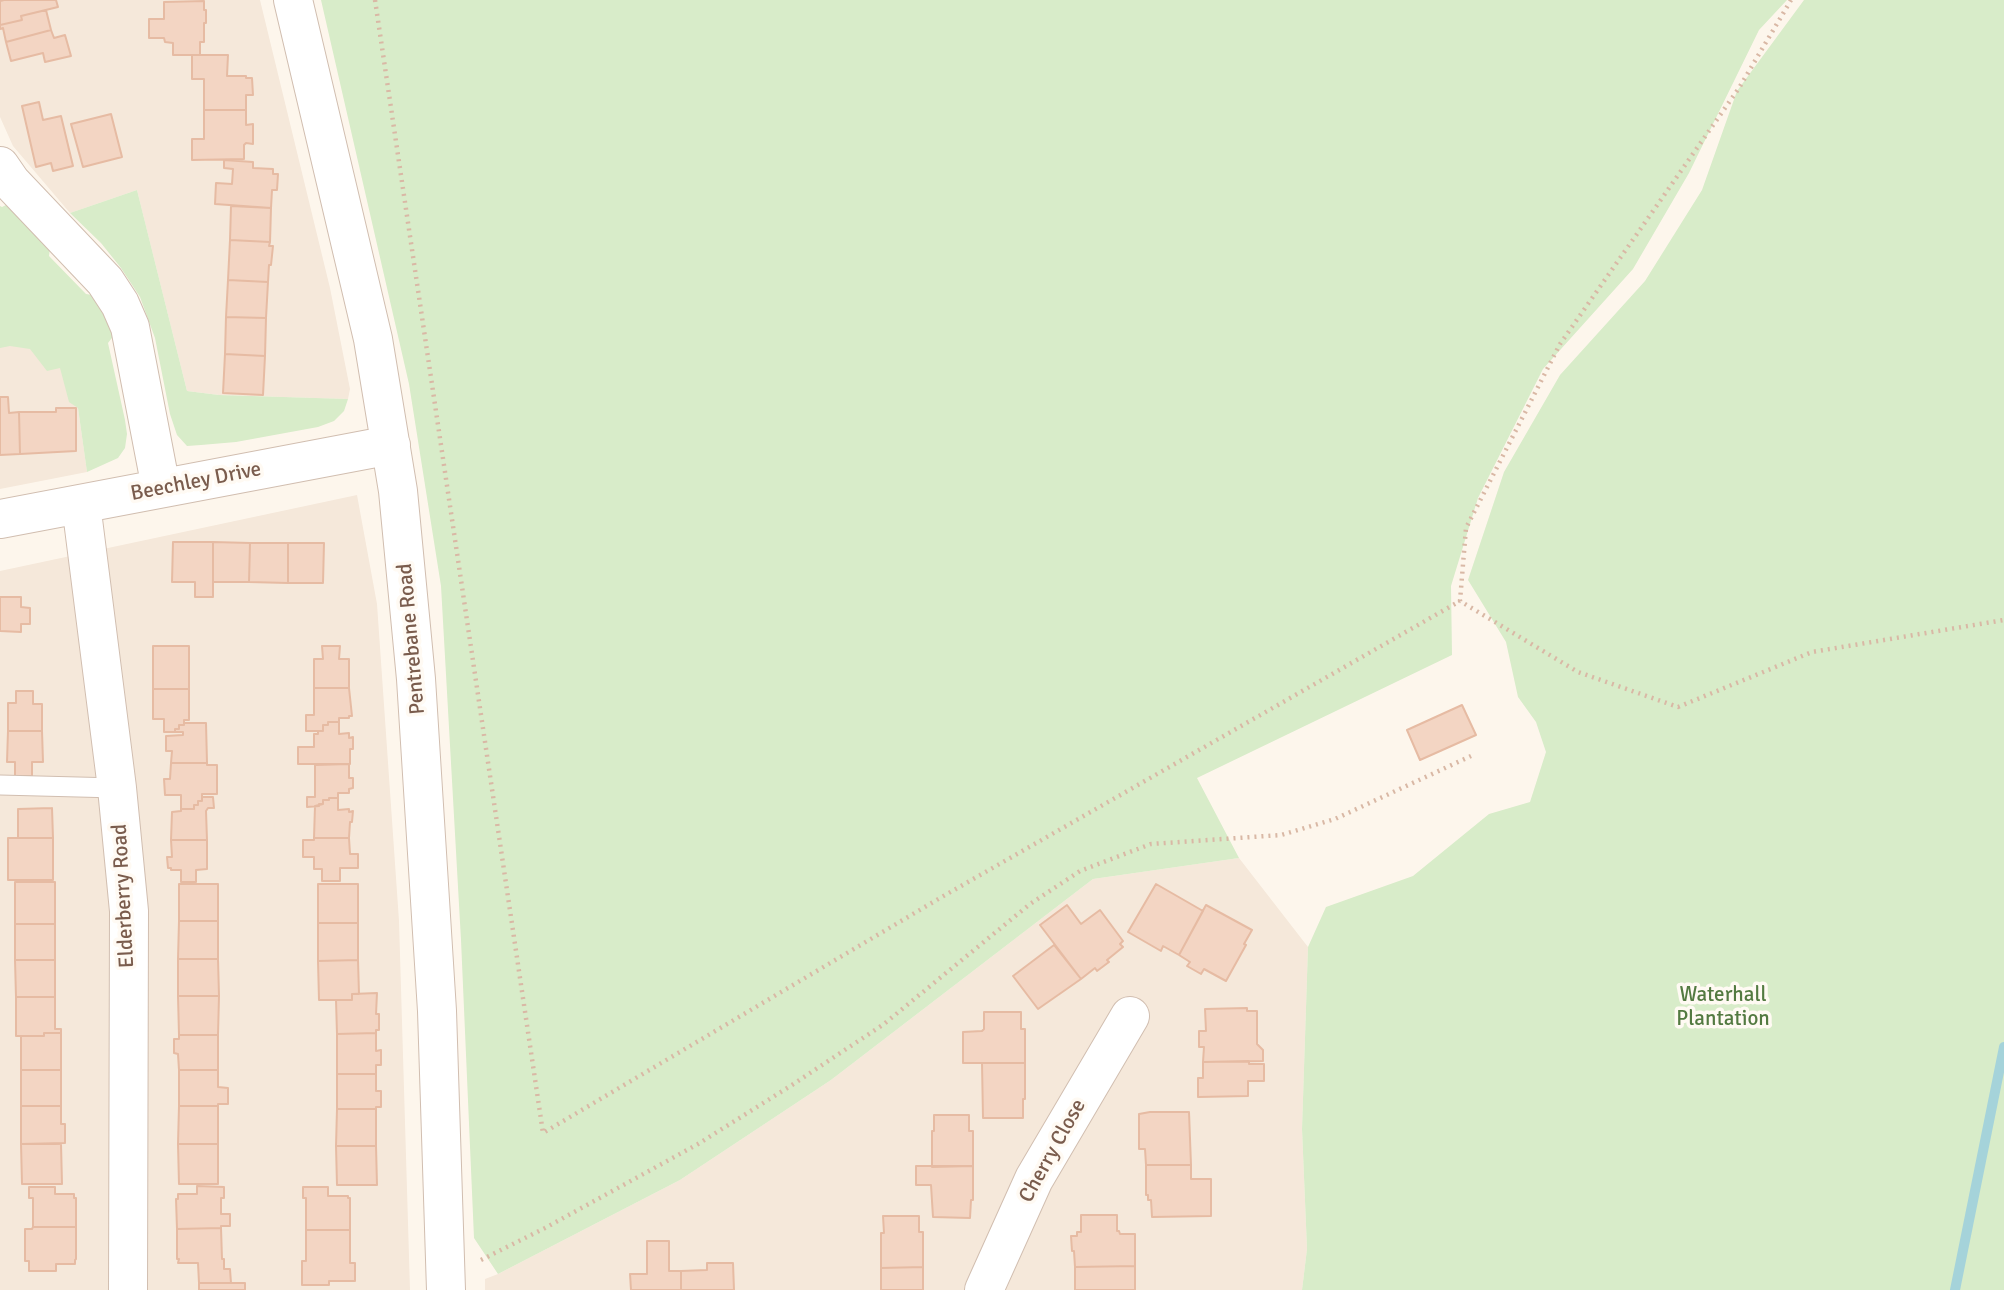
<!DOCTYPE html>
<style>
body{margin:0}
canvas{display:block;background:#fdf6ec}
</style>
<canvas width="2004" height="1290"></canvas>
<script>
const ctx = document.querySelector('canvas').getContext('2d');
ctx.lineJoin = 'round';
function fillPath(path, color) {
  ctx.fillStyle = color;
  ctx.fill(path, 'evenodd');
}
function toPath(rows) {
  const path = new Path2D();
  for (const r of rows) {
    path.moveTo(r[0], r[1]);
    for (let i = 2; i < r.length; i += 2) path.lineTo(r[i], r[i + 1]);
  }
  return path;
}
function stroke(path, color, width, dash) {
  ctx.strokeStyle = color;
  ctx.lineWidth = width;
  ctx.lineCap = dash ? 'butt' : 'round';
  ctx.setLineDash(dash || []);
  ctx.stroke(path);
}
function label(font, color, halo, rows, align = 'center') {
  ctx.font = font + ' Signika,sans-serif';
  ctx.lineWidth = 7;
  ctx.setLineDash([]);
  ctx.textBaseline = 'middle';
  ctx.strokeStyle = halo;
  ctx.fillStyle = color;
  for (const [text, x, y, turn = 0] of rows) {
    ctx.save();
    ctx.translate(x, y);
    ctx.rotate((+turn || 0) * Math.PI / 180);
    ctx.textAlign = isNaN(turn) ? turn : align;
    if (halo) ctx.strokeText(text, 0, 0);
    ctx.fillText(text, 0, 0);
    ctx.restore();
  }
}
fillPath(toPath([
 [0,0,260,0,330,288,350,389,348,399,219,395,187,391,137,190,70,213,13,146,0,117],
 [67,329,87,472,0,489,0,340],
 [357,495,377,604,399,921,410,1290,0,1290,0,571],
 [1239,858,1308,947,1302,1129,1307,1249,1302,1290,485,1290,485,1279,498,1274,680,1180,831,1080,1093,879]
]), '#f5e8da');
fillPath(toPath([
 [321,0,1787,0,1759,30,1689,173,1633,269,1543,369,1478,498,1451,586,1452,655,1197,778,1239,858,1093,879,831,1080,680,1180,498,1274,474,1238,461,940,441,586,409,384],
 [1804,0,2004,0,2004,1290,1302,1290,1307,1249,1302,1129,1308,947,1326,907,1413,876,1489,814,1530,802,1546,752,1536,722,1518,697,1506,642,1468,580,1504,472,1560,375,1645,281,1702,190,1737,91],
 [137,190,187,391,219,395,348,399,344,411,334,421,318,427,236,442,201,445,187,446,177,435,170,414,155,338,140,297,121,268,101,243,70,213],
 [8,204,50,248,49,256,86,294,98,296,118,330,108,343,125,420,127,434,125,448,118,458,87,472,78,408,69,402,60,368,47,371,30,349,10,346,0,348,0,206,2,207]
]), '#d8ecc9');
stroke(toPath([
 [1955,1290,2004,1047]
]), '#a5d3da', 10);
const building = toPath([
 [4,0,56,0,58,7,21,16,22,20,0,25,0,1,4,0],
 [204,1,204,10,206,10,206,23,204,23,204,42,200,42,200,55,173,55,173,43,165,42,164,38,149,38,149,19,164,19,164,2,204,1],
 [46,10,51,30,6,42,3,28,0,29,0,25,22,20,21,16,46,10],
 [51,30,54,38,65,35,71,56,45,62,43,53,11,61,6,42,51,30],
 [192,55,228,55,227,76,246,76,246,78,252,78,253,95,246,95,246,110,204,110,204,79,192,79,192,55],
 [39,102,43,120,61,116,73,166,53,171,51,163,36,167,22,106,39,102],
 [204,110,246,110,246,125,253,124,253,144,246,143,244,145,244,159,192,160,192,139,204,139,204,110],
 [111,114,122,157,83,167,71,124,111,114],
 [224,160,253,162,253,168,273,169,273,174,278,174,277,190,272,190,271,208,215,204,216,183,232,184,233,169,224,168,224,160],
 [231,206,271,208,270,242,230,240,231,206],
 [230,240,270,242,269,246,273,246,271,265,269,265,268,282,228,280,230,240],
 [228,280,268,282,266,318,226,317,228,280],
 [226,317,266,318,265,356,225,354,226,317],
 [225,354,265,356,263,395,223,393,225,354],
 [0,397,8,397,9,413,19,412,20,454,0,455,0,397],
 [56,408,76,408,76,451,20,454,19,412,56,412,56,408],
 [173,542,213,542,213,597,195,597,195,582,172,582,173,542],
 [213,542,250,543,249,582,213,582,213,542],
 [250,543,288,543,288,583,249,582,250,543],
 [288,543,324,543,323,583,288,583,288,543],
 [0,597,21,597,21,607,30,608,30,624,21,624,21,632,0,631,0,597],
 [153,646,189,646,189,689,153,689,153,646],
 [322,646,340,646,339,659,349,659,349,688,314,688,314,659,323,659,322,646],
 [314,688,349,688,352,716,349,716,349,718,339,718,339,722,328,722,328,725,323,725,323,731,306,731,306,715,314,715,314,688],
 [153,689,189,689,189,720,184,720,184,725,179,725,179,729,175,729,175,732,164,732,164,719,153,719,153,689],
 [16,691,33,691,33,704,42,704,42,731,8,731,8,703,16,703,16,691],
 [1462,705,1476,735,1420,760,1407,730,1462,705],
 [328,722,339,722,339,734,349,733,349,738,353,737,353,749,350,749,350,764,298,764,298,747,314,747,314,734,318,734,318,731,323,731,323,725,328,725,328,722],
 [184,723,206,723,207,763,171,763,172,751,166,751,166,736,183,735,183,732,175,732,175,729,179,729,179,725,184,725,184,723],
 [8,731,42,731,43,762,32,762,32,776,15,776,15,762,7,762,8,731],
 [171,763,207,763,207,765,217,765,217,794,202,794,202,801,198,801,198,805,194,805,194,809,181,809,181,795,165,795,164,779,170,779,171,763],
 [349,764,349,778,353,778,353,788,349,789,349,793,338,793,338,798,329,798,329,800,323,800,323,804,319,804,319,806,307,807,307,797,315,797,315,765,349,764],
 [202,797,213,797,214,808,208,808,206,811,207,840,171,840,172,812,181,811,181,809,194,809,194,805,198,805,198,801,202,801,202,797],
 [329,798,338,798,338,810,349,809,349,812,353,811,352,822,350,822,349,838,314,838,315,806,323,804,323,800,329,800,329,798],
 [52,808,53,838,18,838,18,809,52,808],
 [8,838,53,838,53,880,8,880,8,838],
 [314,838,349,838,350,854,358,854,358,868,340,868,340,881,322,881,322,869,314,869,314,857,303,857,303,840,314,840,314,838],
 [171,840,207,840,207,869,196,870,196,882,181,882,181,870,171,870,171,868,168,868,167,857,172,857,171,840],
 [15,882,55,882,55,924,15,924,15,882],
 [179,884,218,884,218,921,179,921,179,884],
 [318,884,358,884,358,923,318,923,318,884],
 [1156,884,1203,911,1179,955,1163,946,1161,951,1128,932,1156,884],
 [1067,905,1081,924,1100,910,1123,941,1120,944,1123,947,1107,960,1109,962,1097,971,1095,968,1081,979,1040,925,1067,905],
 [1206,905,1252,930,1244,944,1246,945,1226,981,1204,969,1201,974,1187,966,1190,962,1179,955,1206,905],
 [179,921,218,921,218,959,178,959,179,921],
 [318,923,358,923,358,960,318,961,318,923],
 [15,924,55,924,55,960,15,960,15,924],
 [1054,945,1081,979,1038,1009,1013,976,1054,945],
 [178,959,218,959,219,996,178,996,178,959],
 [15,960,55,960,55,997,16,997,15,960],
 [358,960,359,994,352,994,352,1000,319,1000,318,961,358,960],
 [377,993,376,1014,379,1014,379,1030,376,1030,376,1033,337,1034,336,1000,352,1000,352,994,377,993],
 [178,996,219,996,218,1035,179,1035,178,996],
 [16,997,55,997,55,1029,61,1029,61,1033,44,1033,44,1036,16,1036,16,997],
 [1247,1008,1247,1011,1257,1011,1257,1044,1263,1050,1263,1061,1203,1062,1204,1047,1199,1047,1199,1031,1206,1031,1205,1009,1247,1008],
 [984,1012,1021,1012,1021,1029,1025,1029,1025,1063,963,1063,963,1032,982,1031,984,1029,984,1012],
 [44,1033,61,1033,61,1070,21,1070,21,1036,44,1036,44,1033],
 [376,1033,376,1051,381,1050,381,1065,376,1065,376,1074,337,1074,337,1034,376,1033],
 [179,1035,218,1035,218,1070,179,1070,178,1054,174,1053,174,1039,179,1039,179,1035],
 [1249,1061,1249,1064,1264,1064,1264,1081,1248,1081,1248,1096,1198,1097,1198,1078,1203,1078,1203,1062,1249,1061],
 [982,1063,1025,1063,1025,1099,1023,1099,1023,1118,983,1118,982,1063],
 [21,1070,61,1070,61,1106,21,1106,21,1070],
 [179,1070,218,1070,218,1087,228,1088,228,1104,218,1104,218,1106,179,1106,179,1070],
 [337,1074,376,1074,376,1091,381,1091,381,1107,376,1107,376,1109,337,1109,337,1074],
 [21,1106,61,1106,61,1124,65,1124,65,1143,21,1144,21,1106],
 [179,1106,218,1106,218,1144,178,1144,179,1106],
 [337,1109,376,1109,376,1146,336,1146,337,1109],
 [1150,1112,1189,1112,1191,1165,1146,1165,1145,1149,1139,1149,1139,1114,1150,1112],
 [934,1115,969,1115,969,1131,973,1131,973,1166,932,1167,932,1131,934,1131,934,1115],
 [21,1144,61,1144,62,1184,22,1184,21,1144],
 [178,1144,218,1144,218,1184,179,1184,178,1144],
 [336,1146,376,1146,377,1185,337,1185,336,1146],
 [1146,1165,1191,1165,1191,1179,1211,1179,1211,1216,1152,1217,1151,1200,1148,1200,1148,1195,1146,1195,1146,1165],
 [916,1166,973,1166,973,1200,971,1200,970,1218,933,1217,931,1185,916,1185,916,1166],
 [197,1186,224,1187,224,1198,221,1198,221,1214,230,1214,230,1226,221,1226,221,1228,177,1229,176,1199,178,1199,178,1194,197,1194,197,1186],
 [29,1187,55,1187,55,1194,74,1194,74,1198,76,1198,76,1227,33,1227,33,1198,29,1198,29,1187],
 [303,1187,328,1187,328,1196,348,1196,348,1198,350,1198,350,1230,306,1230,306,1198,303,1198,303,1187],
 [1081,1215,1117,1215,1117,1231,1119,1231,1120,1234,1135,1234,1135,1266,1075,1267,1074,1251,1072,1251,1071,1236,1077,1236,1077,1232,1081,1232,1081,1215],
 [883,1216,919,1216,919,1232,923,1232,923,1267,881,1268,881,1233,884,1233,883,1216],
 [33,1227,76,1227,76,1259,75,1260,75,1264,56,1264,56,1271,29,1271,29,1261,25,1261,25,1229,32,1229,33,1227],
 [221,1228,222,1259,224,1259,224,1269,230,1269,231,1283,199,1283,198,1263,178,1263,179,1259,177,1259,177,1229,221,1228],
 [306,1230,350,1230,350,1263,355,1263,355,1281,329,1281,329,1285,302,1285,302,1261,306,1261,306,1230],
 [647,1241,669,1241,669,1271,681,1271,681,1290,631,1290,630,1274,647,1274,647,1241],
 [707,1263,733,1263,734,1290,681,1290,681,1271,707,1270,707,1263],
 [1135,1266,1135,1290,1075,1290,1075,1267,1135,1266],
 [923,1267,923,1290,881,1290,881,1268,923,1267],
 [199,1283,245,1283,245,1290,199,1290,199,1283]
]);
fillPath(building, '#f3d5c3');
stroke(building, '#e6bba3', 2);
const service = toPath([
 [0,785,117,788]
]);
const minor = toPath([
 [293,0,373,339,398,491,416,679,437,1011,446,1290],
 [0,166,11,182,105,281,120,304,130,327,161,488],
 [81,504,117,788,129,911,128,1290],
 [0,519,391,445],
 [984,1290,1034,1179,1130,1016]
]);
stroke(service, '#d1beb0', 21);
stroke(minor, '#d1beb0', 40);
stroke(toPath([
 [375,0,543,1133,940,898,1460,601],
 [1791,0,1739,88,1560,344,1466,528,1460,601,1578,672,1678,707,1812,652,2004,620],
 [481,1260,545,1228,698,1144,792,1085,884,1024,1030,904,1080,871,1151,844,1281,835,1335,819,1471,756]
]), '#d9b8a5', 4.5, [2, 5]);
stroke(service, '#fff', 19);
stroke(minor, '#fff', 38);
label('21px', '#7a5c4d', '#fffaf3', [
 ["Beechley Drive",196,482,-11],
 ["Pentrebane Road",412,639,-95],
 ["Elderberry Road",124,896,-93],
 ["Cherry Close",1053,1151,-61]
]);
label('21px', '#537a41', '#fffaf3', [
 ["Waterhall",1723,995],
 ["Plantation",1723,1019]
]);
</script>
